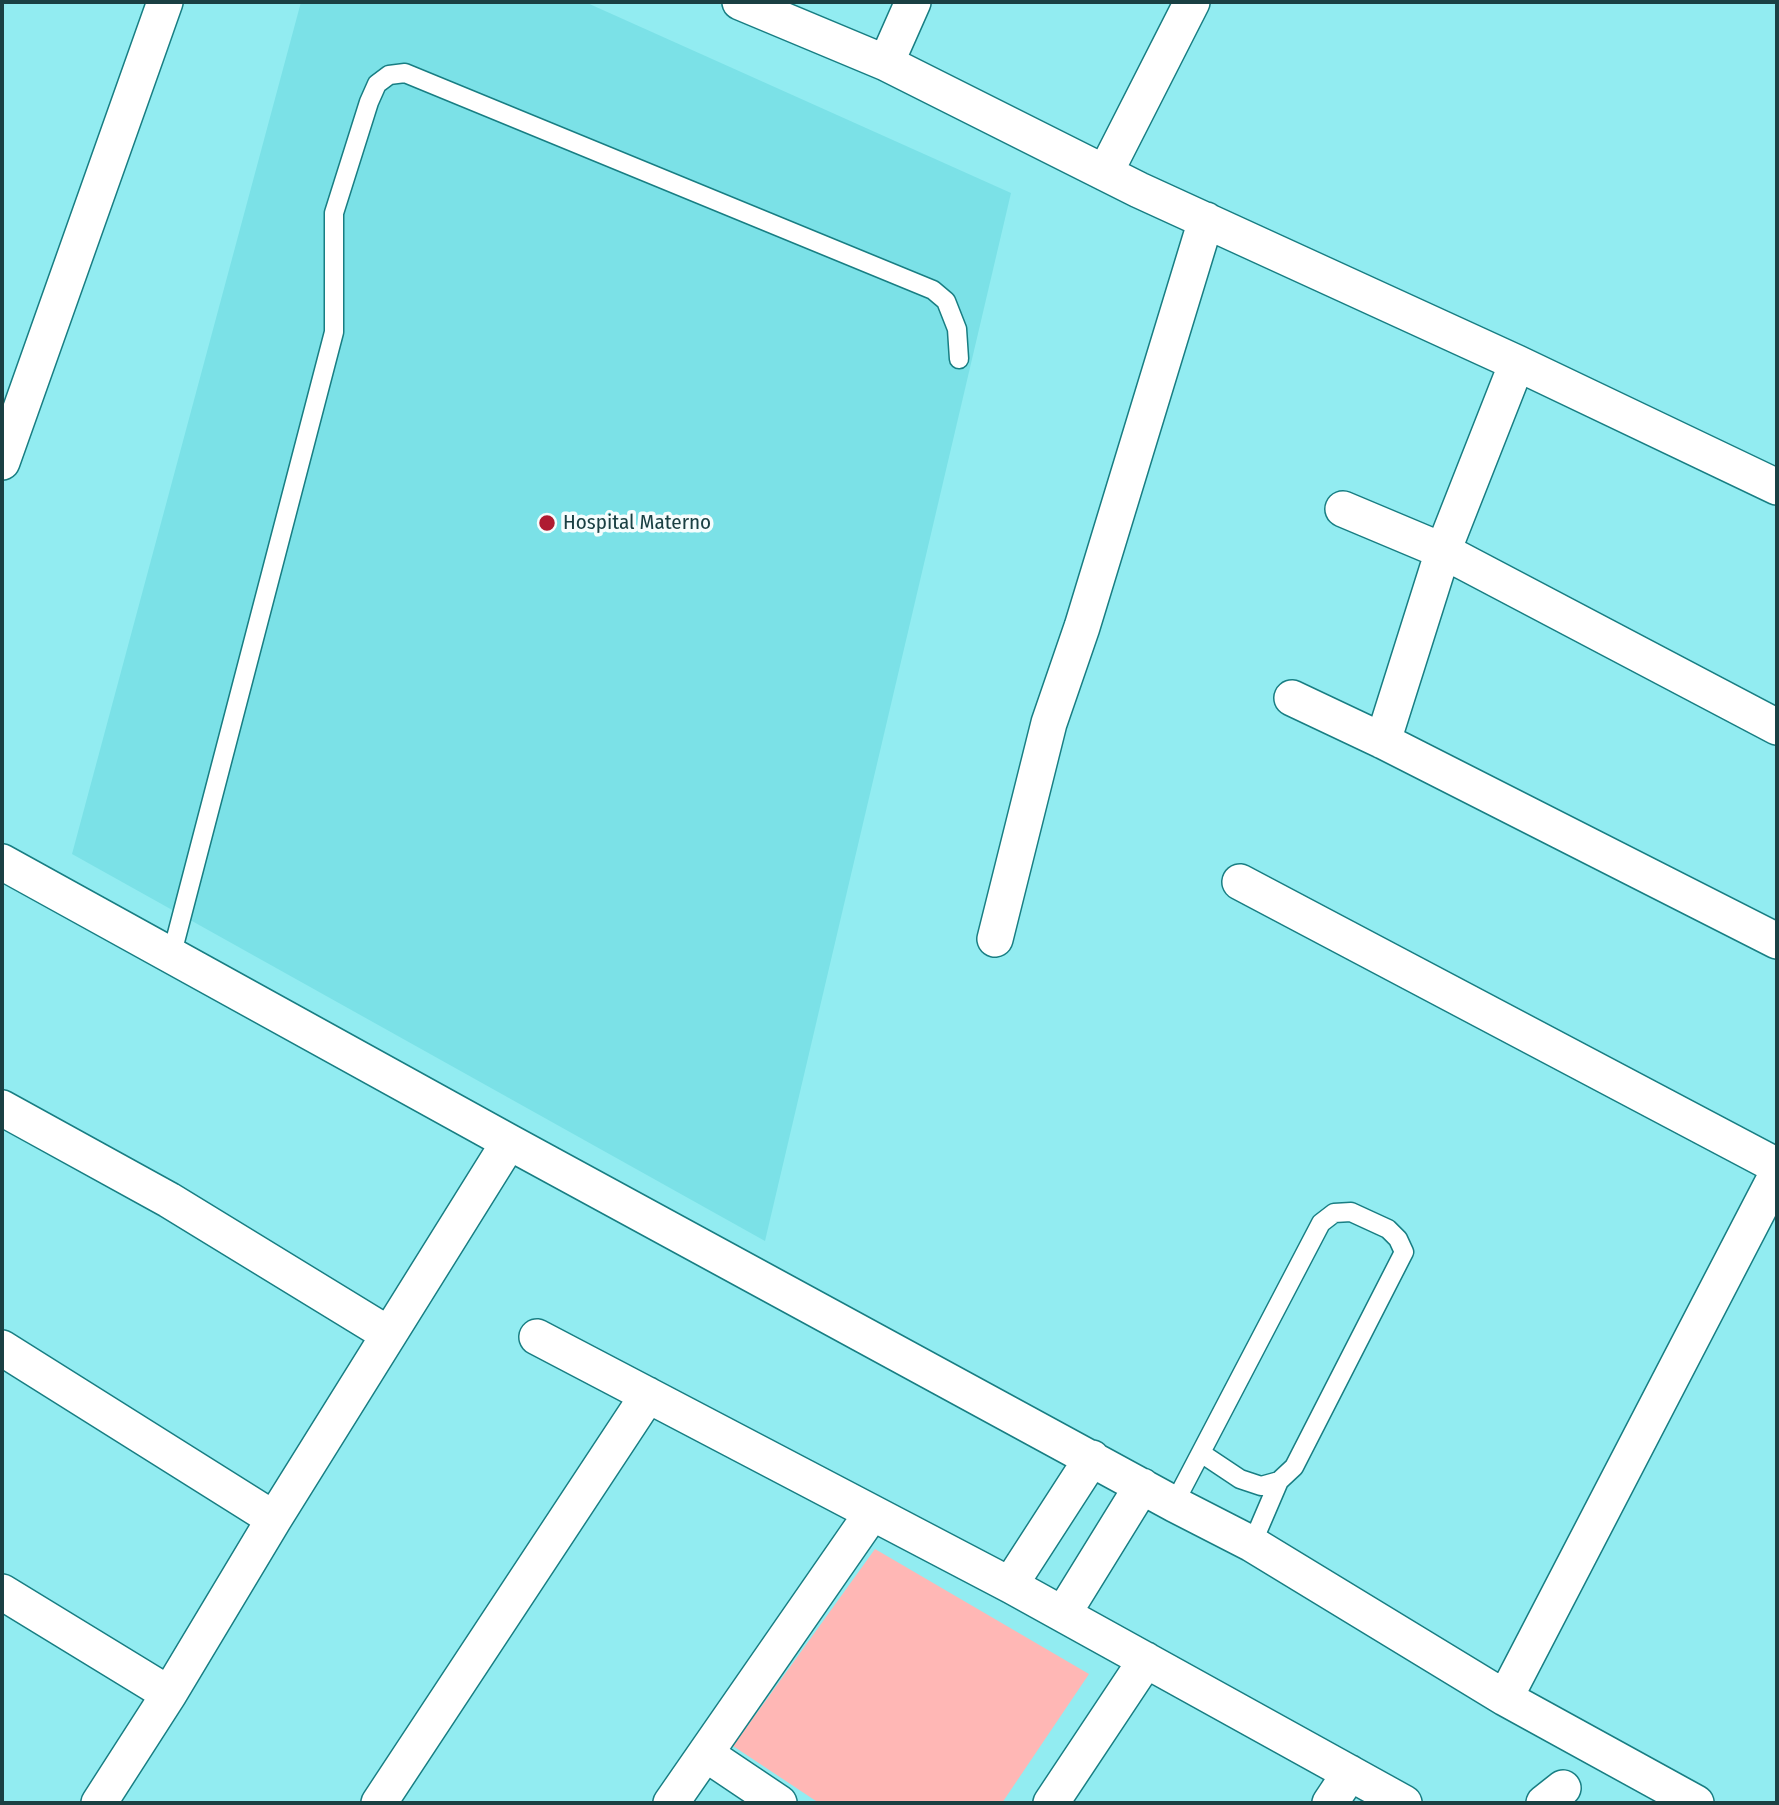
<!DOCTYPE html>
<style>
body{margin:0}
#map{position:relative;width:1779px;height:1805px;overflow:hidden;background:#92ecf1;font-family:"Fira Sans Condensed",sans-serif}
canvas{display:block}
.frame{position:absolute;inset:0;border:4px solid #1a4043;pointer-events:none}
</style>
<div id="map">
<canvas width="1779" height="1805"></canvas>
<div class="frame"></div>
</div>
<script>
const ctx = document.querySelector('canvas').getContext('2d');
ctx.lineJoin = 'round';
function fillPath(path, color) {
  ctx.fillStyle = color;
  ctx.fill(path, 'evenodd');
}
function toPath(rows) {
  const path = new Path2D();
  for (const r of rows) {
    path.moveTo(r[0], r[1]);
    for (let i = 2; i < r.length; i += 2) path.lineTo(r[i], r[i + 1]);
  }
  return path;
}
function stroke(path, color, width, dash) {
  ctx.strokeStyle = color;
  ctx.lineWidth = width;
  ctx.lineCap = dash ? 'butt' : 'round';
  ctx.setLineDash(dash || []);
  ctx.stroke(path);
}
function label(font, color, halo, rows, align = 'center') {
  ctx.font = font + ' "Fira Sans Condensed",sans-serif';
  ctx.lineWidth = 7;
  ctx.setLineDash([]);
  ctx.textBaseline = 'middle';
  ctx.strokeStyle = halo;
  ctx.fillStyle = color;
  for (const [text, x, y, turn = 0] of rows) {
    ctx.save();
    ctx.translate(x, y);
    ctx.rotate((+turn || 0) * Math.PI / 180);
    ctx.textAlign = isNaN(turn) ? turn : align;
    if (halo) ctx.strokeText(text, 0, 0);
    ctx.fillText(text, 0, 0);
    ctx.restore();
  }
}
fillPath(toPath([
 [301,2,585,2,1011,193,765,1241,72,854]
]), '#7be1e7');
fillPath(toPath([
 [875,1549,1089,1674,1002,1803,819,1803,733,1746]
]), '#ffb7b5');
const service = toPath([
 [171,957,334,332,334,213,369,102,377,84,389,75,405,73,933,290,946,301,957,329,959,359],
 [1174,1504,1321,1223,1334,1213,1351,1212,1388,1229,1398,1239,1404,1252,1294,1467,1279,1481,1261,1486,1240,1479,1201,1453],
 [1252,1544,1279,1481]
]);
const minor = toPath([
 [740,2,886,63,1139,190,1517,363,1777,487],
 [886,63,913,2],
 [1105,173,1192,2],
 [2,462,165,2],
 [1343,509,1443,551,1777,727],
 [1292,698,1383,741,1777,941],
 [1383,741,1443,551,1517,363],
 [2,862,509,1142,1174,1504,1252,1544,1505,1698,1696,1803],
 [1240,882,1777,1166],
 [995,939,1049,723,1082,627,1206,220],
 [2,1108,169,1200,388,1334],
 [537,1337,1010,1585,1404,1803],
 [2,1348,274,1519],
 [1010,1585,1092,1458],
 [2,1592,169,1694],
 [1063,1614,1142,1486],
 [1505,1698,1777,1174],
 [706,1754,779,1803],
 [99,1803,169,1694,274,1519,509,1142],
 [379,1803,648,1395],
 [671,1803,872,1513],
 [1051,1803,1146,1660],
 [1330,1803,1350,1773],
 [1544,1803,1563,1788]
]);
stroke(service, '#187e83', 21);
stroke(minor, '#187e83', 38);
stroke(service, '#fff', 18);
stroke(minor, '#fff', 35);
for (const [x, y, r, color] of [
 [547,523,9,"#af1b31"]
]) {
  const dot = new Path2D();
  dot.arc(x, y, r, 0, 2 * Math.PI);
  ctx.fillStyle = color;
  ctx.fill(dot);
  stroke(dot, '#f5fdfd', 2.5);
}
label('21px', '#1a4043', '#f5fdfd', [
 ["Hospital Materno",563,523]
], 'left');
</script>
